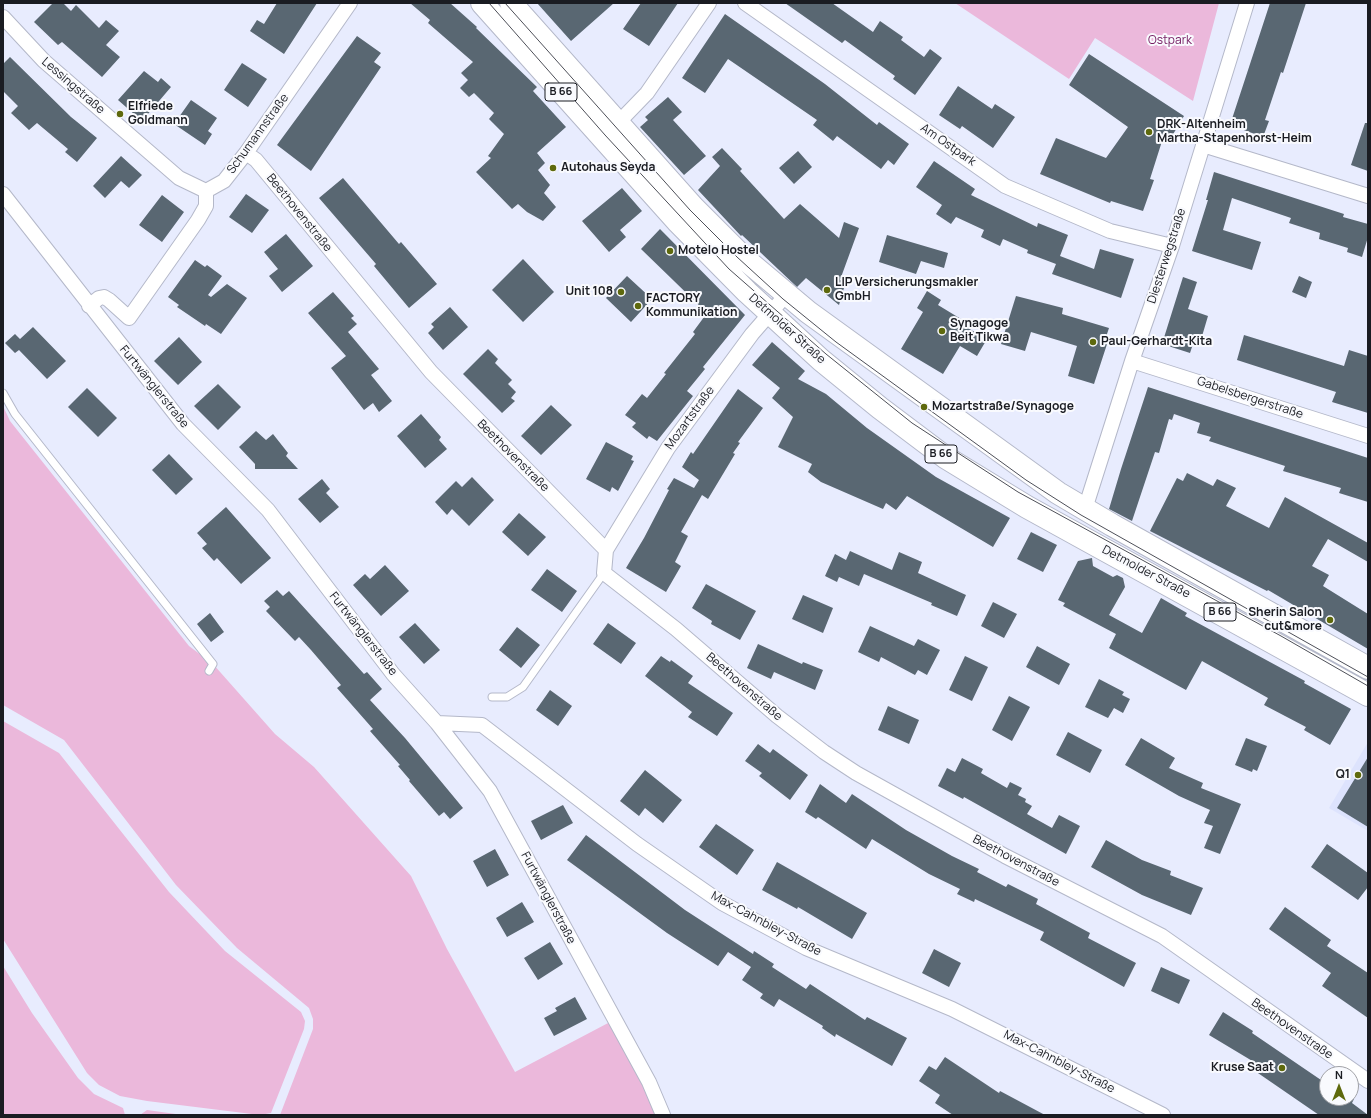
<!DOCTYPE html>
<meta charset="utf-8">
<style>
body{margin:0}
#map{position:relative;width:1371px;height:1118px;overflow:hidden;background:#e8ecfe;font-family:Manrope,sans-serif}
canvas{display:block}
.frame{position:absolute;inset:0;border:4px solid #1a1c22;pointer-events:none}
.north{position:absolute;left:1319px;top:1066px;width:40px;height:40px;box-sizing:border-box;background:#f9fafe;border:1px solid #a0a1a6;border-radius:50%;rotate:0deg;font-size:11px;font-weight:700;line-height:16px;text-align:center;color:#1a1c22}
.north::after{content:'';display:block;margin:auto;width:14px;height:18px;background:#5e690d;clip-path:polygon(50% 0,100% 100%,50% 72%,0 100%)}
</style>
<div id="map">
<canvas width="1371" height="1118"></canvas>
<div class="frame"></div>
<div class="north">N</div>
</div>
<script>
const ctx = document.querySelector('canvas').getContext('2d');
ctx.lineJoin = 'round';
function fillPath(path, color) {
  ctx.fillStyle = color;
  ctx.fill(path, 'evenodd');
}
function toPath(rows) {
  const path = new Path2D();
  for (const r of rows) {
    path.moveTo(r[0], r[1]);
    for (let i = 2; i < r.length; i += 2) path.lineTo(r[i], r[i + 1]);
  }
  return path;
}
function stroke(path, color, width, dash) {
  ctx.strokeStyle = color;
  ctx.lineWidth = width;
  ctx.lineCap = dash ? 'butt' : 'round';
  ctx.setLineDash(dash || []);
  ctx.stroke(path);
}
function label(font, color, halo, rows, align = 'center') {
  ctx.font = font + ' Manrope,sans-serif';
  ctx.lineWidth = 4;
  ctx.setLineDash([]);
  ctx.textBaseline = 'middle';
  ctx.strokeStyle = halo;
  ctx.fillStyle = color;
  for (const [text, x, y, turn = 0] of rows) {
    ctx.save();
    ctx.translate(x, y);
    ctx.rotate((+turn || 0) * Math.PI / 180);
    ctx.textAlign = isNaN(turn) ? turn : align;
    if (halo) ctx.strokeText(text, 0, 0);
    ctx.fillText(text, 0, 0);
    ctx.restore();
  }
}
fillPath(toPath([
 [1368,742,1368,831,1329,808]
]), '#dde3fd');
fillPath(toPath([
 [955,3,1219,3,1193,101,1095,38,1069,79],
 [3,406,10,421,189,646,213,664,275,734,314,767,411,876,447,949,515,1072,610,1022,644,1082,658,1115,280,1115,313,1029,313,1019,309,1008,237,948,176,885,64,740,3,705],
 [3,721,59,753,169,892,225,951,301,1012,305,1021,304,1029,271,1113,260,1115,147,1101,120,1096,99,1085,87,1073,3,939],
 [3,966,32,1013,78,1078,94,1094,123,1108,125,1115,3,1115],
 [147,1110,183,1115,140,1115]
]), '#ebb8db');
fillPath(toPath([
 [53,3,63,3,71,11,76,5,99,28,106,20,119,31,106,45,120,57,102,77,62,42,58,45,34,22],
 [277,3,317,3,284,54,250,31,257,20,264,24],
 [410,3,450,3,477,27,476,28,537,87,533,91,566,127,537,153,545,163,538,170,550,185,544,193,556,207,543,221,527,212,518,204,512,209,476,172,491,158,488,156,504,134,489,119,494,113,474,93,469,97,460,88,468,80,461,73,473,62,428,23,430,20],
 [537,3,614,3,571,41],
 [641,3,678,3,649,46,623,29],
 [785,3,832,3,873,32,880,21,903,37,901,40,924,57,930,49,942,58,915,95,893,79,895,76,845,40,842,43],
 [1270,3,1306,3,1283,73,1281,72,1265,120,1269,121,1263,137,1230,125],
 [725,14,825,84,877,125,879,122,909,144,894,165,888,160,881,169,837,136,833,141,813,125,817,120,728,59,705,93,682,78],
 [357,36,381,53,374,62,381,67,311,171,277,145],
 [1089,54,1184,116,1169,141,1163,138,1150,179,1154,180,1143,211,1111,201,1110,203,1040,174,1056,138,1106,158,1128,127,1069,85],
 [10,57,71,117,97,138,77,162,65,152,68,149,37,123,29,130,11,113,18,106,3,91,3,64],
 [242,63,267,79,248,107,224,90],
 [144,71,158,82,161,78,171,87,142,121,118,100],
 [958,86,992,109,995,104,1015,117,993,148,962,126,960,129,939,115],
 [668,97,682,112,673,120,706,156,684,175,640,127,648,120,645,117],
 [191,100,217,118,208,131,212,134,205,145,174,124],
 [1365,123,1368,123,1368,171,1351,165],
 [722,148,742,169,740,171,784,219,800,204,839,238,844,222,859,228,840,280,846,281,839,305,806,278,797,287,742,235,741,236,698,190,720,166,712,157],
 [798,151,812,167,794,184,779,168],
 [121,156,142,175,129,188,121,181,105,198,93,186],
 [934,161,975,189,971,195,1037,227,1038,223,1068,235,1060,256,1094,269,1100,249,1134,259,1121,298,1052,274,1056,264,1027,253,1028,250,1003,239,1000,246,981,237,984,230,956,217,951,224,936,214,942,205,916,187],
 [1214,172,1344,214,1343,217,1368,224,1368,237,1362,257,1347,252,1348,248,1319,239,1320,233,1289,223,1291,218,1232,198,1223,230,1261,242,1252,270,1192,251,1208,200,1206,200],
 [343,178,399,244,401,242,437,284,409,308,374,266,376,264,319,198],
 [622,188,642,211,620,230,626,237,609,252,582,221],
 [246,194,269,210,252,233,229,217],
 [162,195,184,212,162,242,139,225],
 [660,229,745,315,703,367,705,369,687,391,693,396,657,441,649,436,647,439,632,427,636,423,625,415,642,394,647,398,666,374,664,373,695,334,693,332,707,313,641,249],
 [286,234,313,266,282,292,269,276,278,269,264,252],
 [887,235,948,253,944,268,921,261,916,274,879,262],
 [523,259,554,292,523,322,492,290],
 [195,260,205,267,207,265,222,276,208,295,211,297,227,284,247,298,221,334,206,324,205,326,177,307,179,305,168,297],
 [627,276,652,299,631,322,606,298],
 [1299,276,1312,282,1306,298,1292,292],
 [1183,277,1197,282,1188,309,1208,316,1200,343,1194,341,1190,353,1162,344],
 [927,291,941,300,938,305,961,319,959,323,987,339,977,356,960,346,943,374,901,349,923,312,917,308],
 [333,292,354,316,351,318,357,324,348,332,379,369,371,375,392,401,379,412,373,403,364,410,331,368,346,356,308,313],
 [1016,296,1063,308,1062,314,1109,328,1106,337,1109,338,1094,384,1068,376,1077,346,1031,332,1025,351,1001,344],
 [450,307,468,327,443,350,428,333,434,327,431,324],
 [33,327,66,361,47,379,19,350,15,353,5,343,15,334,20,339],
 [1244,335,1344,366,1349,350,1368,356,1368,413,1332,402,1336,392,1237,360],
 [179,337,202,362,178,385,154,361],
 [772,342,805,371,798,379,826,394,867,428,936,477,1010,518,993,547,907,496,896,510,886,503,883,509,821,482,808,472,812,464,778,447,793,417,772,398,780,388,752,365],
 [488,349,498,359,495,363,512,380,508,384,516,392,511,398,515,401,502,413,463,374],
 [218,384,241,407,218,430,194,406],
 [1148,387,1368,458,1368,502,1339,493,1341,488,1283,471,1285,466,1209,441,1211,437,1197,433,1200,423,1174,414,1172,420,1169,419,1159,453,1155,452,1132,521,1111,510,1109,509,1121,469],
 [87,388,117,418,98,437,68,407],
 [738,389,763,408,738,442,740,443,733,453,735,454,708,499,702,495,694,509,681,532,688,536,675,562,681,566,666,592,626,568,644,538,669,490,667,489,674,478,694,488,699,480,682,467,691,452,693,454],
 [551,405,572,425,541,455,521,436],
 [421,414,441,437,439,440,447,449,425,468,397,436],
 [256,431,266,440,273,434,288,453,286,456,298,469,255,469,255,464,239,447],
 [606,442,633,456,631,460,634,461,618,491,612,487,610,492,586,479],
 [169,454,193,479,176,495,152,470],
 [1187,473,1213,486,1217,479,1236,488,1226,506,1269,528,1285,497,1368,543,1368,562,1328,539,1312,566,1329,575,1323,586,1368,614,1368,649,1268,590,1267,591,1150,531,1177,478,1183,481],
 [472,477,494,500,469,526,452,509,447,515,435,502,456,481,462,487],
 [322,479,330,489,326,493,339,507,320,523,298,499],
 [226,507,271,558,241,584,217,558,214,561,202,548,207,544,197,533],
 [519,513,546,537,528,556,502,532],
 [1031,532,1057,545,1043,572,1017,559],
 [850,551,892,570,899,552,922,562,918,573,966,595,957,616,931,605,932,603,864,574,859,586,839,577,837,582,825,576,835,554,846,560],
 [1092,558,1093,566,1113,577,1117,575,1123,578,1125,587,1109,615,1142,633,1161,598,1187,613,1185,616,1305,681,1304,683,1351,709,1330,745,1304,730,1306,727,1264,705,1268,698,1202,661,1186,690,1109,648,1116,634,1063,606,1065,603,1058,600,1078,561],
 [385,565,409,591,381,616,353,585,365,574,370,579],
 [547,569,577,591,562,612,531,590],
 [706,584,756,611,740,640,711,624,712,621,692,608],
 [277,590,283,596,289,591,364,674,367,672,382,689,370,700,405,738,463,808,450,819,444,812,439,816,409,781,410,780,398,766,400,765,370,731,373,729,337,688,341,685,311,650,299,637,295,641,266,611,270,607,264,601],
 [803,595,833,608,823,633,792,619],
 [993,602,1017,614,1004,638,981,626],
 [210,613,224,632,211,642,197,624],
 [415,623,440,650,424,664,399,637],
 [608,623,636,643,621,664,593,644],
 [870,626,914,646,918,639,940,650,927,675,918,670,915,675,881,657,879,662,858,652],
 [517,627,540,645,521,668,499,650],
 [758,644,802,664,803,662,823,670,815,690,774,672,771,679,747,668],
 [1037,646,1070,664,1059,685,1026,667],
 [661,656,670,662,671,660,693,676,688,683,733,713,717,736,688,717,692,712,645,676],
 [965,656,988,667,972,701,949,690],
 [1099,679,1124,692,1122,695,1130,699,1123,713,1114,708,1108,718,1085,707],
 [550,690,572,706,558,726,536,710],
 [1009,696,1030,707,1012,741,992,730],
 [888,706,919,720,909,744,878,730],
 [1068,732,1102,750,1090,773,1056,755],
 [1141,738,1175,758,1169,768,1203,783,1201,788,1241,804,1220,854,1204,848,1213,826,1204,823,1210,810,1179,796,1125,765],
 [1246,738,1267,746,1257,771,1253,769,1252,772,1235,765],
 [758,744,770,753,773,749,808,775,790,800,759,776,762,773,745,761],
 [1368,757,1368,827,1337,808],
 [962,758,983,769,981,773,1007,788,1010,782,1022,788,1018,795,1026,799,1025,802,1032,806,1027,814,1052,828,1059,815,1080,826,1066,854,964,797,963,799,938,786,947,768,955,772],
 [645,770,682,800,663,823,645,808,639,816,620,801],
 [820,784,846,803,852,794,906,830,952,856,979,869,977,872,1006,887,1008,884,1038,899,1036,904,1090,933,1088,938,1136,963,1124,987,1040,940,1044,932,975,899,974,902,957,894,960,889,929,874,872,839,866,849,818,817,816,819,805,812],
 [563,805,573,823,541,840,531,821],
 [716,824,754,850,737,875,699,847],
 [586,835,685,910,753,954,754,951,774,964,772,967,806,989,810,984,865,1020,867,1017,907,1038,892,1066,836,1034,835,1037,822,1028,823,1026,779,999,774,1007,760,998,763,994,742,980,751,967,728,952,718,966,667,933,567,860],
 [1106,840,1142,860,1171,871,1170,875,1203,888,1191,915,1142,895,1091,867],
 [1327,844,1368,873,1368,887,1358,900,1311,867],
 [495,849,509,875,487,887,473,861],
 [777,862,867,913,852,939,798,907,797,909,762,890],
 [522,902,534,922,507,937,496,918],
 [1285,907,1331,940,1327,946,1368,973,1368,1018,1322,986,1331,973,1269,929],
 [550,942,563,964,538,980,524,958],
 [934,949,961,963,949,987,922,973],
 [1161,967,1190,980,1179,1004,1151,991],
 [575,997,587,1019,554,1036,544,1018,557,1011,555,1008],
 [1223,1012,1253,1031,1252,1033,1321,1080,1327,1082,1327,1098,1351,1097,1354,1099,1352,1103,1368,1115,1319,1115,1255,1071,1259,1065,1209,1035],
 [945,1057,999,1093,1000,1091,1045,1115,953,1115,935,1103,940,1095,919,1081,929,1066,936,1070]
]), '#596772');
const lane = toPath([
 [3,393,15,414,213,664,209,671],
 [492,697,507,697,523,687,604,573]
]);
const street = toPath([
 [745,3,1005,186,1110,231,1172,246],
 [3,17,44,61,179,178,206,191],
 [618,123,647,93,709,3],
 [1203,145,1368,196],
 [246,153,256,160,431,372,606,550,604,573,676,629,777,716,824,752,856,773,1005,856,1162,936,1368,1081],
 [206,191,224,181,246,153,350,3],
 [3,194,183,424,268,510,393,674,437,723,490,791,649,1082,663,1115],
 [89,306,99,298,104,297,109,300,129,318,198,220,206,206,206,191],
 [1132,361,1368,436],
 [1085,509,1132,361,1172,246,1247,3],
 [606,550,668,448,752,334,786,295],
 [437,723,482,725,637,844,722,903,806,948,952,1009,1163,1115]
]);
const primary = toPath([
 [482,3,677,221,747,292,821,360,880,408,945,457,1027,507,1368,695],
 [511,3,693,207,746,260,808,312,1058,493,1112,525,1368,668]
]);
stroke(lane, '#b4b8c9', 9);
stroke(street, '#b4b8c9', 16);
stroke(primary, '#b4b8c9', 24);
stroke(lane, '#fff', 7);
stroke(street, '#fff', 14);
stroke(primary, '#fff', 22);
stroke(toPath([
 [489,3,605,135,729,269,826,354,912,423,1018,492,1281,636,1368,686],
 [505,3,690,210,737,257,783,299,836,342,1026,480,1081,515,1368,677]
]), '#4e5059', 1);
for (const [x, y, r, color] of [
 [120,114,4,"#5e690d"],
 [1149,132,4,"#5e690d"],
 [553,168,4,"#5e690d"],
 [670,251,4,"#5e690d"],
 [827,290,4,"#5e690d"],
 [621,292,4,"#5e690d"],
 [638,306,4,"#5e690d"],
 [942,331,4,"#5e690d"],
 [1093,342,4,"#5e690d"],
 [924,407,4,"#5e690d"],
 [1330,620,4,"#5e690d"],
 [1358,775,4,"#5e690d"],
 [1282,1068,4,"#5e690d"]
]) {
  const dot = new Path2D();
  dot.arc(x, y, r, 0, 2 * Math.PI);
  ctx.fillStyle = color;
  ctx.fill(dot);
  stroke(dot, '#f9fafe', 1.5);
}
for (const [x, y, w] of [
 [561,92,32],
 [941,454,32],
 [1220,612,32]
]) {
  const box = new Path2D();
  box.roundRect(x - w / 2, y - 9, w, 18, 3);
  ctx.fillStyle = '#f9fafe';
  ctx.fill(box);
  stroke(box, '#1a1c22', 1);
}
label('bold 11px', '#1a1c22', null, [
 ["B 66",561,92],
 ["B 66",941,454],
 ["B 66",1220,612]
]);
label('12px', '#741c61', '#f9fafe', [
 ["Ostpark",1170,41]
]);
label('12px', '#1a1c22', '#f9fafe', [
 ["Lessingstraße",73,86,41],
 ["Schumannstraße",258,134,-54],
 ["Am Ostpark",948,145,35],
 ["Beethovenstraße",299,213,51],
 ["Diesterwegstraße",1167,256,-72],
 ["Detmolder Straße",787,329,42],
 ["Furtwänglerstraße",154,387,51],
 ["Gabelsbergerstraße",1250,398,18],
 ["Mozartstraße",690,418,-54],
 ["Beethovenstraße",513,456,45],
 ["Detmolder Straße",1146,572,28],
 ["Furtwänglerstraße",363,634,52],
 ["Beethovenstraße",744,687,41],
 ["Beethovenstraße",1016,861,28],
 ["Furtwänglerstraße",548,898,62],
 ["Max-Cahnbley-Straße",766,924,28],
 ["Beethovenstraße",1292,1029,35],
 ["Max-Cahnbley-Straße",1059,1062,27]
]);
label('bold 12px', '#1a1c22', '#f9fafe', [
 ["Elfriede",128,107],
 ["Goldmann",128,121],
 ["DRK-Altenheim",1157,125],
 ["Martha-Stapenhorst-Heim",1157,139],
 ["Autohaus Seyda",561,168],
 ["Motelo Hostel",678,251],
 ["LIP Versicherungsmakler",835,283],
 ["GmbH",835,297],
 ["Unit 108",613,292,"right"],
 ["FACTORY",646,299],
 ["Kommunikation",646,313],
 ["Synagoge",950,324],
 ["Beit Tikwa",950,338],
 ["Paul-Gerhardt-Kita",1101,342],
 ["Mozartstraße/Synagoge",932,407],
 ["Sherin Salon",1322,613,"right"],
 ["cut&more",1322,627,"right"],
 ["Q1",1350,775,"right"],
 ["Kruse Saat",1274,1068,"right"]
], 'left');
</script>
